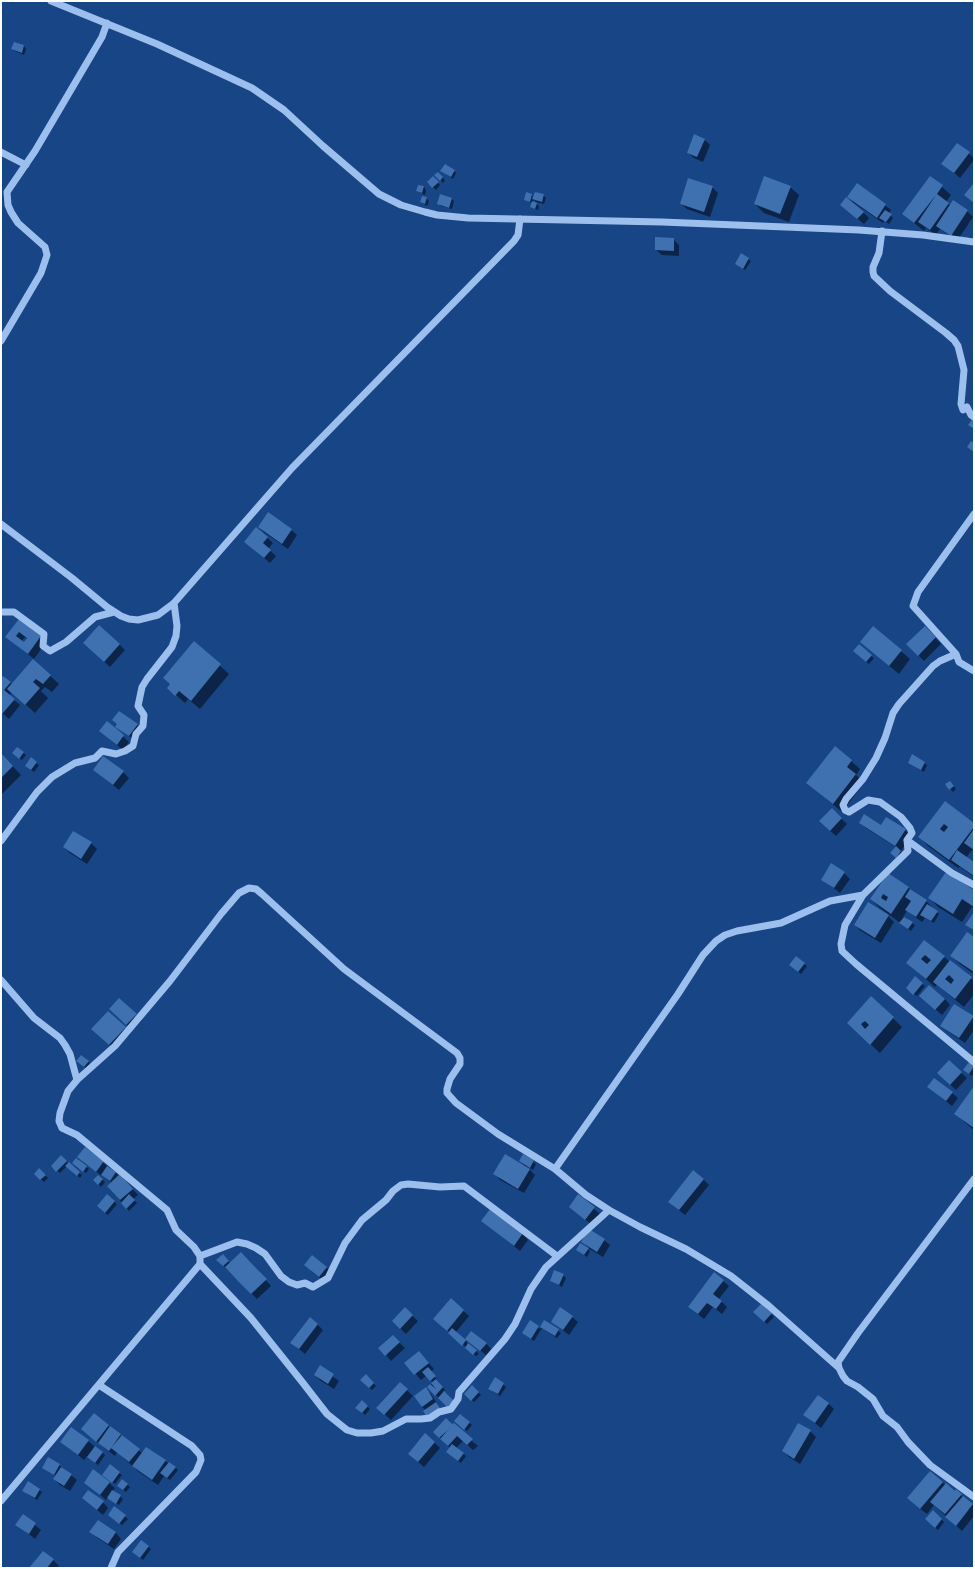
<!DOCTYPE html>
<style>
body{margin:0}
#map{position:relative;width:975px;height:1569px;overflow:hidden;background:#174586;font-family:"Roboto Condensed",sans-serif}
canvas{display:block}
.frame{position:absolute;inset:0;border:2px solid #fff;pointer-events:none}
</style>
<div id="map">
<canvas width="975" height="1569"></canvas>
<div class="frame"></div>
</div>
<script>
const ctx = document.querySelector('canvas').getContext('2d');
ctx.lineJoin = 'round';
function fillPath(path, color) {
  ctx.fillStyle = color;
  ctx.fill(path, 'evenodd');
}
function toPath(rows) {
  const path = new Path2D();
  for (const r of rows) {
    path.moveTo(r[0], r[1]);
    for (let i = 2; i < r.length; i += 2) path.lineTo(r[i], r[i + 1]);
  }
  return path;
}
function stroke(path, color, width, dash) {
  ctx.strokeStyle = color;
  ctx.lineWidth = width;
  ctx.lineCap = dash ? 'butt' : 'round';
  ctx.setLineDash(dash || []);
  ctx.stroke(path);
}
fillPath(toPath([
 [24,46,26,49,24,55,15,51,12,49],
 [705,140,710,145,703,162,694,158,688,153],
 [957,144,974,158,974,160,960,178,943,163],
 [454,170,456,173,453,179,442,171],
 [438,173,445,180,443,183,436,175],
 [433,177,440,185,436,190,428,182],
 [931,177,951,195,946,202,951,206,967,211,973,217,957,241,940,229,936,235,926,228,924,231,903,214],
 [857,184,891,210,889,214,893,218,889,224,884,221,883,223,854,203,848,197],
 [424,187,426,190,425,195,417,191],
 [712,187,718,193,710,217,687,209,681,204],
 [790,187,799,195,789,222,764,213,755,204],
 [527,193,534,197,543,195,546,198,544,204,536,202,534,199,533,202,539,206,538,210,531,207,532,203,525,200],
 [426,198,429,201,427,206,421,202],
 [452,199,454,201,452,209,441,206,438,203],
 [841,205,863,212,869,218,864,224],
 [673,239,679,245,679,256,662,255,656,250],
 [748,259,751,261,745,270,738,266],
 [259,527,291,530,297,535,288,549,265,533],
 [256,528,273,543,268,549,276,556,270,563,251,547],
 [19,621,46,642,34,659,7,637],
 [25,637,27,639,24,643,22,641],
 [873,627,910,659,899,674,861,642],
 [925,627,941,644,924,661,907,644],
 [194,642,229,674,200,709,188,699,185,703,168,688],
 [119,644,125,650,110,667,90,649],
 [857,654,871,656,874,658,869,664],
 [34,661,59,684,52,692,45,687,41,691,48,698,35,713,12,692,9,696,20,705,9,719,1,712,1,680,10,682,12,685],
 [107,722,129,742,123,750,106,736],
 [137,725,143,730,135,741,117,726],
 [18,748,26,755,22,760,16,756],
 [1,754,21,775,1,795],
 [912,756,927,765,924,772,909,762],
 [31,759,39,765,34,772,29,768],
 [851,761,860,769,856,775,864,783,842,812,808,783],
 [94,770,123,772,129,778,119,790],
 [950,782,956,789,953,792,946,784],
 [946,803,974,824,974,851,972,850,966,858,974,863,974,877,960,867,958,868,928,846,920,837],
 [832,810,847,824,836,836,826,827],
 [860,823,905,830,911,835,901,851,903,854,899,860,891,853,896,847,866,828],
 [91,843,97,849,87,864,70,853,64,847],
 [844,873,850,879,840,893,822,879],
 [889,874,926,901,932,907,931,908,939,914,934,923,925,918,922,922,907,911,903,917,915,925,911,931,880,908,871,899],
 [974,892,974,909,972,907,962,922,938,907,930,898],
 [888,916,894,922,881,943,861,931,855,925],
 [974,938,974,974,960,964,951,956],
 [924,941,974,981,974,994,964,1007,937,985,935,987,907,963],
 [804,964,807,966,801,974,793,968],
 [922,984,925,986,917,996,910,991],
 [871,997,902,1027,880,1053,857,1032],
 [945,999,950,1005,942,1015,926,1001],
 [136,1014,142,1020,133,1030,115,1015],
 [973,1017,974,1030,965,1043,947,1031,941,1026],
 [125,1028,131,1033,115,1050,98,1035],
 [88,1061,90,1064,87,1069,80,1063],
 [949,1062,967,1078,956,1090,944,1079],
 [969,1063,974,1067,974,1073,972,1076,967,1072],
 [928,1087,952,1093,958,1098,952,1106],
 [974,1087,974,1130,955,1114],
 [85,1148,118,1175,115,1179,125,1181,138,1195,133,1199,137,1203,129,1211,108,1186,112,1183,84,1163],
 [524,1155,536,1164,533,1170,526,1166,535,1175,524,1193,500,1180,495,1174,526,1167,520,1161],
 [61,1157,82,1175,80,1178,67,1166,60,1173,52,1166],
 [75,1166,86,1167,89,1169,86,1173],
 [39,1169,48,1178,44,1182,35,1174],
 [99,1176,105,1182,101,1187,95,1180],
 [703,1179,709,1185,685,1215,669,1202],
 [107,1195,117,1204,108,1215,100,1209],
 [578,1196,600,1214,592,1225,576,1212],
 [482,1221,523,1234,528,1240,520,1251],
 [604,1240,610,1245,603,1257,588,1248,583,1242],
 [588,1249,590,1251,587,1257,580,1252],
 [223,1255,231,1264,247,1259,271,1286,257,1299,218,1260],
 [326,1267,332,1273,325,1282,311,1271],
 [563,1275,566,1278,562,1287,551,1281],
 [723,1281,729,1286,719,1299,727,1307,722,1314,713,1307,704,1319,695,1312],
 [451,1299,469,1316,456,1332,479,1354,476,1356,439,1323],
 [762,1305,774,1317,767,1324,755,1312],
 [405,1309,418,1321,406,1334,393,1321],
 [572,1317,578,1322,569,1335,552,1322],
 [530,1321,540,1329,545,1322,561,1333,557,1338,542,1328,534,1341,525,1335],
 [317,1324,323,1330,305,1354,292,1343],
 [393,1336,405,1348,391,1361,386,1355],
 [486,1343,491,1349,486,1355,472,1344],
 [424,1358,434,1369,431,1372,445,1390,443,1392,456,1405,451,1410,428,1387,433,1383,427,1375,421,1380,406,1363],
 [320,1367,339,1381,334,1389,321,1381,315,1375],
 [366,1376,376,1386,372,1390,362,1380],
 [496,1379,506,1387,500,1396,492,1391],
 [400,1383,413,1396,391,1420,378,1408],
 [472,1386,481,1395,474,1402,465,1394],
 [425,1389,431,1394,442,1411,426,1410,422,1407],
 [362,1401,370,1409,365,1415,357,1408],
 [829,1404,834,1409,821,1428,805,1415],
 [94,1414,142,1453,165,1461,175,1467,178,1470,170,1480,164,1476,158,1485,139,1472,117,1452,115,1456,88,1435,82,1429],
 [461,1415,472,1425,467,1431,458,1424],
 [453,1426,478,1446,473,1450,463,1441,456,1448,466,1456,461,1463,450,1454,450,1448,434,1432],
 [810,1431,816,1437,800,1464,789,1457,783,1451],
 [88,1441,105,1455,98,1465,87,1456,84,1460,62,1442],
 [434,1442,440,1448,424,1467,409,1454],
 [48,1459,59,1465,77,1480,70,1491,60,1485,54,1479,56,1476,43,1468],
 [119,1473,122,1475,115,1484,106,1478],
 [930,1473,955,1492,956,1491,974,1506,974,1516,962,1531,934,1505,927,1514,914,1504],
 [85,1482,109,1483,115,1488,113,1491,123,1499,119,1505,108,1498,106,1500],
 [28,1483,42,1492,37,1500,23,1491],
 [127,1484,130,1487,126,1492,118,1486],
 [83,1498,103,1502,108,1508,103,1515],
 [114,1508,128,1519,122,1525,112,1517],
 [933,1511,944,1522,938,1530,926,1519],
 [23,1515,41,1530,35,1539,17,1524],
 [98,1521,116,1533,121,1539,114,1549,96,1537,91,1532],
 [141,1541,151,1549,143,1560,133,1552],
 [53,1560,59,1566,57,1568,30,1568]
]), '#0007');
fillPath(toPath([
 [14,42,24,45,22,53,11,49],
 [694,134,705,139,697,157,687,153],
 [957,143,970,152,954,173,941,164],
 [445,164,455,170,451,177,440,171],
 [438,172,443,177,440,181,434,175],
 [433,176,439,182,432,188,427,182],
 [764,176,791,186,780,214,754,204],
 [930,176,943,185,937,194,949,203,930,230,918,222,936,195,914,223,902,214],
 [688,178,713,186,704,212,680,204],
 [857,183,886,204,877,218,847,197],
 [973,184,974,185,974,203,964,195],
 [418,185,424,186,422,193,416,191],
 [526,192,532,194,530,202,524,200],
 [535,192,544,194,542,202,532,199],
 [440,194,452,198,449,208,437,204],
 [422,196,427,197,425,204,420,202],
 [846,197,864,212,857,219,840,205],
 [953,200,968,210,951,236,936,226],
 [532,201,537,203,535,209,530,207],
 [885,210,892,214,886,222,879,218],
 [655,237,674,238,674,251,655,250],
 [741,253,749,258,743,269,735,264],
 [974,417,974,429,968,425],
 [971,441,974,443,974,452,967,447],
 [268,512,292,529,282,544,258,527],
 [256,527,268,537,263,543,271,550,264,558,244,542],
 [19,619,41,636,28,654,5,637],
 [19,632,27,638,24,642,16,636],
 [99,625,120,644,104,662,83,643],
 [873,626,902,650,889,666,860,642],
 [925,626,936,637,918,656,906,644],
 [194,641,221,664,191,701,179,691,175,696,167,688,170,684,163,678],
 [859,644,872,655,866,662,853,651],
 [33,659,51,675,43,684,36,679,33,682,40,688,25,705,7,689],
 [3,676,11,682,4,690,15,699,2,714,1,713,1,679],
 [119,711,138,724,129,736,115,727,117,724,112,720],
 [107,721,124,735,117,745,99,731],
 [835,746,852,760,847,767,856,774,833,804,806,783],
 [17,747,24,752,19,759,12,753],
 [1,753,13,766,1,778],
 [912,754,925,762,921,770,908,763],
 [103,756,124,771,113,785,93,770],
 [31,757,37,762,31,770,25,766],
 [950,781,954,786,949,790,945,784],
 [945,801,974,823,974,827,949,860,918,837],
 [944,824,948,827,944,832,940,829],
 [832,808,842,818,830,831,819,821],
 [864,814,881,825,886,817,906,829,895,846,859,823],
 [974,829,974,850,964,843],
 [73,831,92,842,81,859,63,847],
 [896,846,901,851,896,858,890,853],
 [957,850,974,862,974,876,951,860],
 [831,863,845,872,834,888,821,880],
 [946,872,974,890,974,907,962,899,953,914,928,898],
 [888,873,909,887,891,914,870,899],
 [883,894,888,897,886,901,881,898],
 [910,889,927,900,916,917,905,910,911,901,905,897],
 [868,902,889,915,875,938,854,925],
 [927,904,938,911,931,921,920,915],
 [974,912,974,930,965,925],
 [904,917,913,922,908,929,899,923],
 [967,932,974,937,974,972,950,956],
 [924,940,945,956,926,979,906,963],
 [925,955,931,960,927,964,921,959],
 [796,956,805,963,798,972,789,965],
 [950,960,972,977,955,999,933,982],
 [949,975,954,980,951,984,945,979],
 [915,976,923,983,913,995,906,988],
 [929,985,945,999,935,1010,919,996],
 [871,996,894,1017,870,1045,847,1023],
 [865,1021,869,1025,865,1029,861,1024],
 [119,998,137,1014,126,1025,109,1009],
 [954,1004,974,1016,959,1038,940,1026],
 [108,1011,126,1027,109,1045,91,1029],
 [81,1055,89,1061,84,1067,76,1061],
 [949,1060,962,1072,950,1085,937,1073],
 [969,1062,974,1066,969,1074,963,1070],
 [934,1078,953,1092,946,1101,927,1087],
 [974,1086,973,1113,974,1128,954,1114],
 [85,1147,104,1161,96,1172,77,1157],
 [505,1154,530,1169,518,1189,493,1174],
 [523,1154,534,1160,530,1168,519,1161],
 [61,1155,67,1161,56,1172,51,1166],
 [76,1158,87,1166,83,1172,72,1163],
 [69,1162,80,1172,77,1176,65,1166],
 [107,1166,116,1172,110,1181,101,1175],
 [39,1168,46,1175,40,1180,34,1174],
 [693,1170,704,1179,679,1210,668,1202],
 [120,1174,133,1189,120,1200,107,1186],
 [98,1175,103,1179,98,1185,93,1180],
 [107,1194,115,1201,105,1213,97,1206],
 [129,1194,135,1200,126,1209,121,1203],
 [578,1194,595,1207,585,1220,569,1207],
 [490,1209,523,1233,514,1246,481,1221],
 [589,1229,605,1239,597,1252,581,1242],
 [580,1243,589,1248,584,1255,576,1250],
 [241,1252,253,1265,237,1280,225,1267],
 [223,1254,229,1261,223,1266,216,1260],
 [312,1255,327,1267,319,1277,304,1265],
 [253,1265,267,1279,251,1294,237,1280],
 [554,1270,564,1274,559,1285,550,1281],
 [714,1272,724,1280,713,1294,722,1301,716,1309,707,1303,698,1314,688,1307],
 [451,1298,464,1310,447,1331,433,1319],
 [762,1303,772,1313,764,1322,753,1312],
 [405,1307,413,1315,400,1329,392,1321],
 [560,1307,573,1316,563,1330,551,1322],
 [310,1317,318,1324,299,1349,290,1343],
 [530,1320,539,1326,531,1339,522,1333],
 [544,1320,559,1329,555,1336,540,1327],
 [452,1328,466,1340,462,1346,448,1333],
 [471,1331,487,1343,480,1351,465,1339],
 [393,1335,400,1342,385,1356,378,1348],
 [468,1343,477,1350,473,1355,465,1348],
 [419,1351,429,1363,414,1375,404,1363],
 [320,1365,334,1374,328,1384,314,1375],
 [428,1367,436,1376,430,1381,422,1372],
 [366,1374,374,1383,369,1388,360,1380],
 [495,1377,504,1383,498,1394,488,1389],
 [436,1379,443,1387,435,1396,427,1387,430,1384,436,1389,431,1383],
 [400,1382,408,1389,384,1415,376,1408],
 [472,1385,479,1392,471,1401,464,1394],
 [426,1387,433,1399,422,1407,414,1396],
 [444,1391,455,1402,448,1408,438,1398],
 [818,1395,829,1403,815,1423,803,1415],
 [362,1400,368,1406,362,1413,355,1408],
 [436,1402,440,1408,427,1417,423,1411],
 [94,1413,109,1425,96,1442,81,1429],
 [460,1414,470,1422,464,1430,454,1421],
 [446,1418,452,1424,454,1423,473,1439,467,1445,457,1436,448,1446,440,1439,448,1430,439,1438,433,1432],
 [798,1423,811,1430,794,1459,782,1451],
 [110,1426,121,1434,109,1451,98,1443],
 [71,1427,89,1440,78,1455,60,1442],
 [425,1433,435,1442,418,1462,408,1454],
 [122,1435,140,1449,129,1462,111,1448],
 [452,1444,464,1453,458,1461,446,1452],
 [95,1446,103,1452,95,1463,87,1457],
 [146,1447,166,1460,152,1480,132,1466],
 [48,1457,60,1464,54,1475,42,1468],
 [169,1462,176,1467,167,1478,160,1473],
 [110,1464,120,1472,112,1483,102,1475],
 [61,1467,72,1474,64,1486,53,1479],
 [93,1469,110,1482,100,1495,84,1483],
 [930,1471,943,1482,920,1509,907,1498],
 [122,1479,128,1484,123,1490,117,1486],
 [28,1481,40,1489,35,1498,22,1491],
 [946,1483,955,1491,956,1489,962,1494,945,1514,930,1502],
 [88,1490,104,1501,97,1510,82,1498],
 [112,1490,121,1495,116,1504,107,1498],
 [963,1496,973,1504,956,1526,945,1517],
 [114,1506,126,1515,119,1524,108,1515],
 [933,1510,942,1519,935,1528,925,1519],
 [23,1514,36,1523,29,1534,15,1525],
 [98,1520,116,1532,108,1544,89,1532],
 [141,1540,149,1546,140,1558,132,1552],
 [43,1551,54,1559,47,1568,29,1568]
]), '#3f70b0');
stroke(toPath([
 [51,1,157,44,252,88,284,110,323,146,379,194,401,205,425,212,437,215,468,218,662,222,859,230,923,235,974,242],
 [1,152,26,165],
 [882,231,879,253,873,267,873,272,874,276,890,291,946,333,954,340,958,346,964,370,961,404,963,410,967,407,971,415,974,417],
 [1,341,41,273,47,255,45,247,18,223,11,212,8,205,7,192,35,151,102,37,107,23],
 [1,524,72,578,107,607,121,616,129,619,138,620,158,615,174,603,292,468,514,241,518,235,520,219],
 [1,612,14,612,44,634,43,646,50,651,66,642,95,617,114,612],
 [956,654,913,606,918,592,974,514],
 [974,671,959,662,956,654,940,661,933,666,899,704,893,713,885,738,876,758,863,779,846,799,843,805,845,810,849,812,868,800,880,802,901,817,910,828,912,833,907,840,908,851,863,895,845,925,841,944,842,951,856,964,974,1062],
 [907,840,952,873,974,885],
 [1,841,37,792,52,777,75,763,95,758,102,751,116,754,125,751,133,746,136,734,143,726,144,715,138,706,142,687,147,679,172,647,176,636,177,626,174,603],
 [1,980,34,1018,60,1038,65,1045,70,1054,77,1080],
 [555,1169,678,994,703,955,716,941,725,935,737,931,781,923,830,901,863,895],
 [974,1179,858,1333,838,1362,839,1368,843,1376,847,1381,858,1387,873,1399,883,1416,897,1427,908,1442,930,1465,974,1497],
 [200,1256,237,1242,247,1244,256,1248,265,1254,281,1276,289,1282,297,1285,305,1283,313,1287,328,1278,345,1243,362,1220,386,1200,393,1191,401,1185,408,1184,440,1187,464,1186,557,1256],
 [200,1264,251,1318,303,1383,327,1414,347,1430,357,1433,371,1433,383,1431,406,1419,421,1419,430,1418,439,1412,451,1409,458,1399,459,1392,505,1339,515,1324,531,1289,546,1267,609,1210],
 [99,1385,192,1446,200,1455,201,1460,196,1472,118,1552,111,1568],
 [1,1501,200,1264,200,1256,194,1247,176,1230,167,1210,77,1135,62,1128,59,1121,60,1113,68,1091,77,1080,115,1046,170,981,221,914,239,893,249,888,256,889,262,894,344,969,457,1053,460,1058,460,1064,450,1079,447,1089,447,1093,456,1103,498,1134,555,1169,586,1195,609,1210,640,1227,686,1249,731,1276,769,1306,839,1368]
]), '#9cbfed', 7);
</script>
